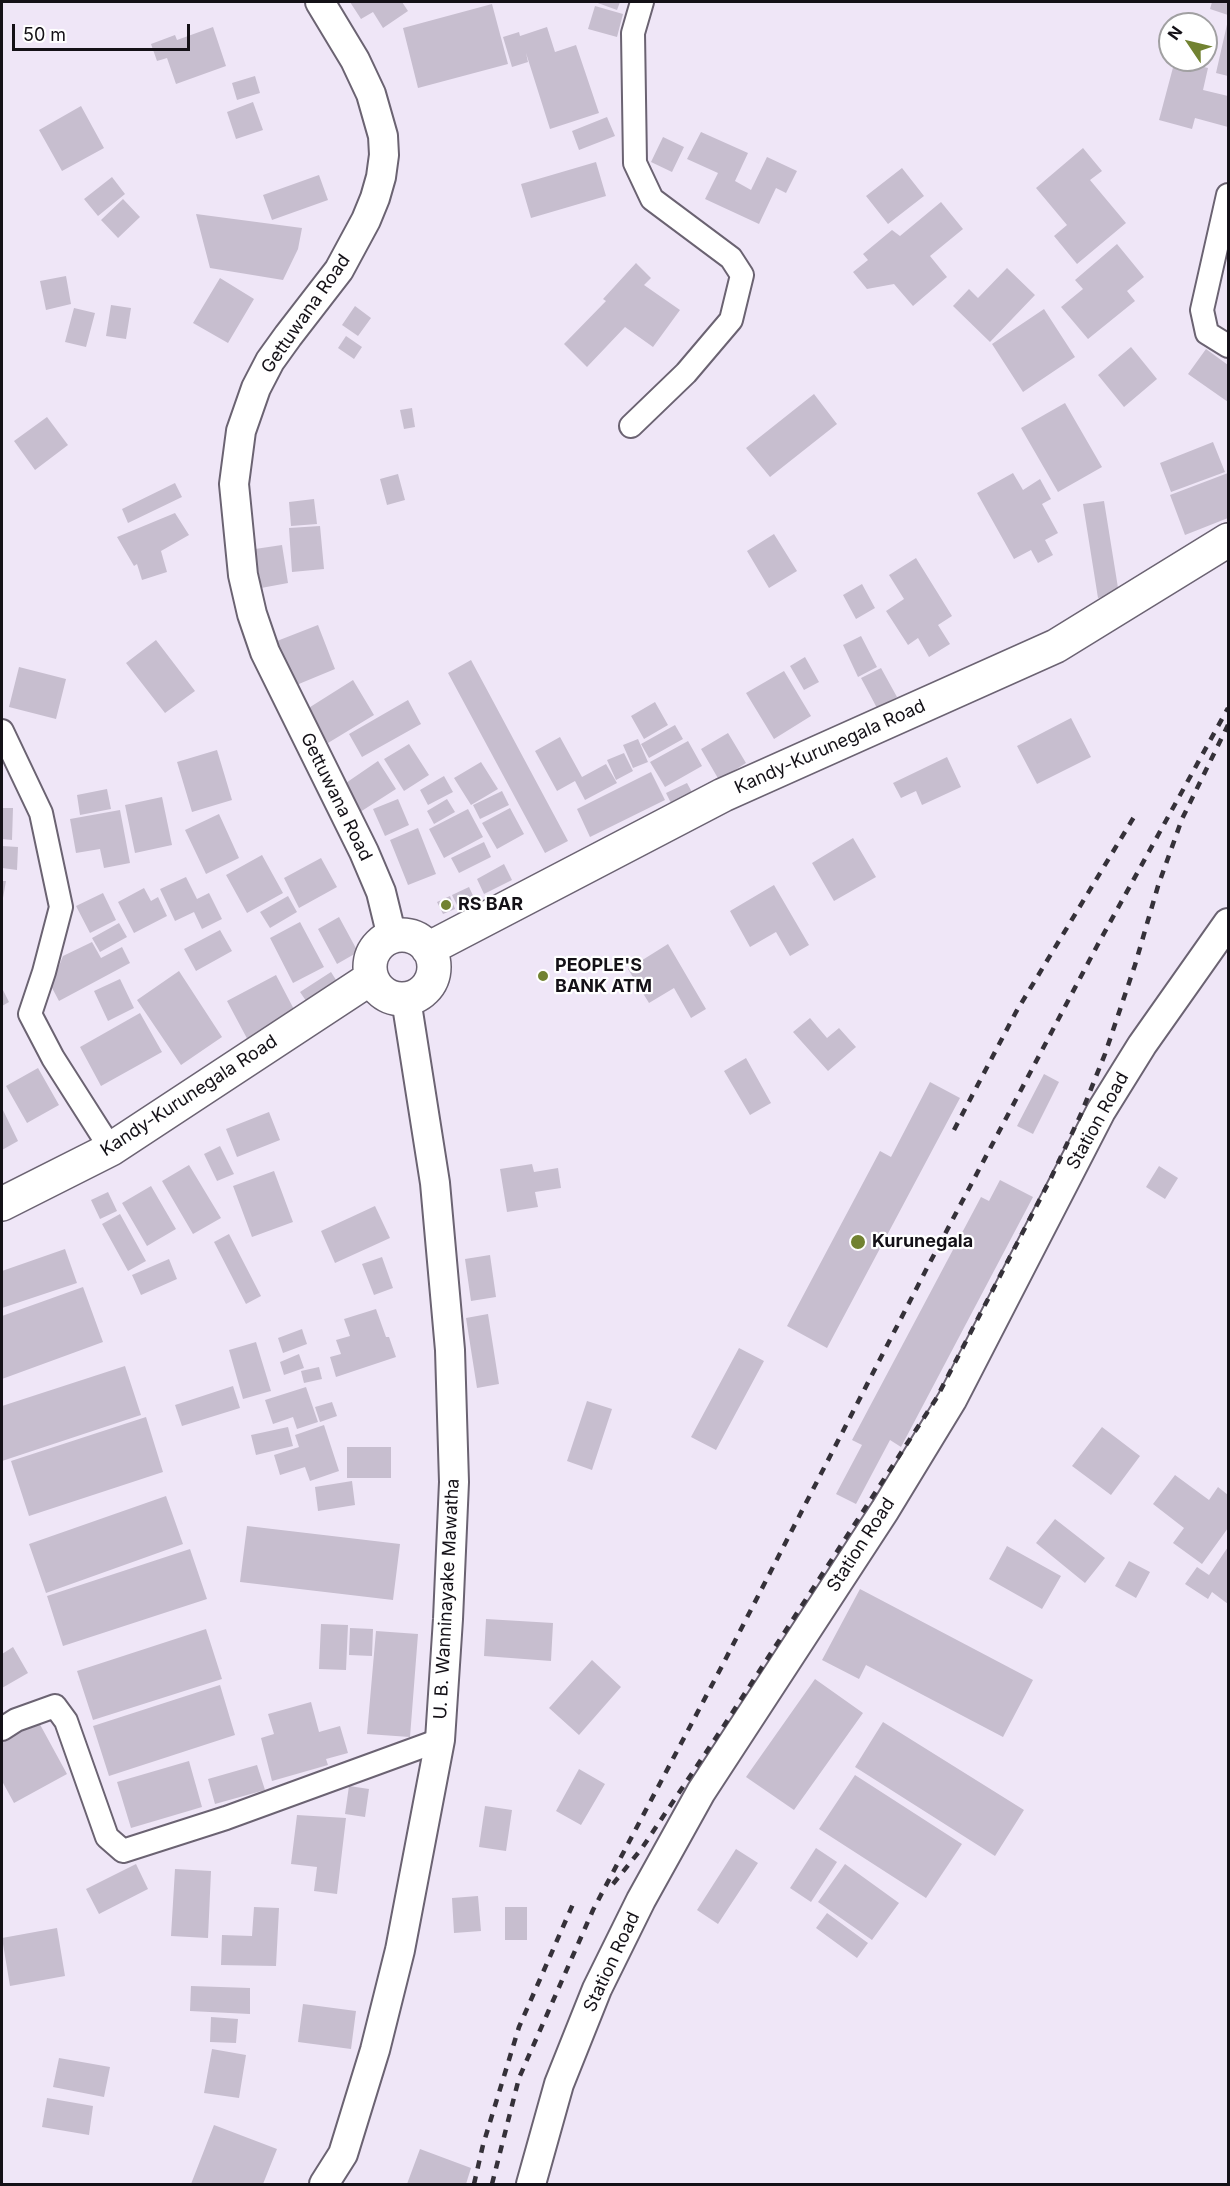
<!DOCTYPE html>
<style>
body{margin:0}
#map{position:relative;width:1230px;height:2186px;overflow:hidden;background:#efe6f7;font-family:Inter,sans-serif}
canvas{display:block}
.frame{position:absolute;inset:0;border:3px solid #141117;pointer-events:none}
.north{position:absolute;left:1158px;top:12px;width:60px;height:60px;box-sizing:border-box;background:#fff;border:2px solid #a1a0a2;border-radius:50%;rotate:305deg;font-size:16px;font-weight:700;line-height:24px;text-align:center;color:#141117}
.north::after{content:'';display:block;margin:auto;width:21px;height:27px;background:#718231;clip-path:polygon(50% 0,100% 100%,50% 72%,0 100%)}
.scale{position:absolute;left:12px;top:24px;width:178px;height:27px;box-sizing:border-box;border:3px solid #141117;border-top:0;padding-left:8px;font-size:18px;line-height:21px;white-space:nowrap;color:#141117;-webkit-text-stroke:4px #fff;paint-order:stroke}
</style>
<div id="map">
<canvas width="1230" height="2186"></canvas>
<div class="frame"></div>
<div class="north">N</div>
<div class="scale">50 m</div>
</div>
<script>
const ctx = document.querySelector('canvas').getContext('2d');
ctx.lineJoin = 'round';
function fillPath(path, color) {
  ctx.fillStyle = color;
  ctx.fill(path, 'evenodd');
}
function toPath(rows) {
  const path = new Path2D();
  for (const r of rows) {
    if (r.length === 3) {
      path.moveTo(r[0] + r[2], r[1]);
      path.arc(r[0], r[1], r[2], 0, 2 * Math.PI);
      continue;
    }
    path.moveTo(r[0], r[1]);
    for (let i = 2; i < r.length; i += 2) path.lineTo(r[i], r[i + 1]);
  }
  return path;
}
function stroke(path, color, width, dash) {
  ctx.strokeStyle = color;
  ctx.lineWidth = width;
  ctx.lineCap = dash ? 'butt' : 'round';
  ctx.setLineDash(dash || []);
  ctx.stroke(path);
}
function label(font, color, halo, rows, align = 'center') {
  ctx.font = font + ' Inter,sans-serif';
  ctx.lineWidth = 4.5;
  ctx.setLineDash([]);
  ctx.textBaseline = 'middle';
  ctx.strokeStyle = halo;
  ctx.fillStyle = color;
  for (const [text, x, y, turn = 0] of rows) {
    ctx.save();
    ctx.translate(x, y);
    ctx.rotate((+turn || 0) * Math.PI / 180);
    ctx.textAlign = isNaN(turn) ? turn : align;
    if (halo) ctx.strokeText(text, 0, 0);
    ctx.fillText(text, 0, 0);
    ctx.restore();
  }
}
fillPath(toPath([
 [350,2,402,2,408,11,383,28,373,12,361,19],
 [595,2,620,2,617,10],
 [1212,2,1228,2,1228,15,1210,9],
 [492,4,508,64,418,88,403,28],
 [595,6,623,14,617,37,588,29],
 [1228,20,1228,76,1216,73],
 [213,27,226,66,176,84,167,58,157,61,151,44,175,35,177,40],
 [547,27,555,52,576,45,599,113,550,129,526,53,528,62,512,67,503,37,519,32,520,36],
 [1175,60,1208,68,1203,90,1228,96,1228,127,1195,118,1192,129,1159,120],
 [255,76,260,93,237,100,232,83],
 [253,102,263,130,236,139,227,112],
 [81,106,104,148,62,171,39,130],
 [607,117,615,136,579,150,572,131],
 [701,132,748,153,735,181,751,190,767,157,797,171,786,193,776,188,759,224,705,199,718,173,687,159],
 [663,137,684,147,672,172,651,162],
 [1083,148,1102,171,1090,180,1126,223,1077,264,1054,236,1067,225,1036,188],
 [596,162,606,196,531,218,521,184],
 [902,168,924,196,888,224,866,196],
 [319,175,328,200,272,220,263,195],
 [112,177,125,194,98,216,84,199],
 [123,199,140,217,118,238,101,220],
 [941,202,963,229,930,256,947,277,913,306,894,284,867,289,853,272,868,260,863,254,892,230,900,236],
 [196,214,302,228,298,249,283,280,210,268],
 [1117,244,1144,277,1127,291,1135,301,1088,339,1061,307,1083,289,1075,280],
 [636,263,651,278,644,285,680,310,653,347,625,327,587,367,564,344,606,301,603,299],
 [1007,268,1035,295,990,342,953,306,969,289,978,298],
 [66,276,71,304,46,310,40,281],
 [220,278,254,299,228,343,193,323],
 [111,305,131,308,126,339,106,336],
 [355,306,371,318,358,336,342,325],
 [74,308,95,313,86,347,65,342],
 [1044,309,1075,357,1023,392,992,344],
 [346,336,362,347,354,359,338,348],
 [1131,347,1157,379,1124,407,1098,375],
 [1206,349,1228,365,1228,402,1188,374],
 [814,394,837,424,770,477,746,448],
 [1065,403,1102,467,1058,492,1021,428],
 [412,408,415,427,404,429,400,410],
 [47,417,68,445,35,470,14,441],
 [1213,442,1225,472,1171,492,1160,463],
 [1013,473,1023,490,1040,479,1051,499,1042,504,1058,533,1045,540,1053,555,1038,563,1031,550,1014,559,977,493],
 [1228,473,1228,518,1185,535,1170,495],
 [398,474,405,500,387,505,380,479],
 [175,483,182,497,128,523,122,509],
 [314,499,317,524,291,526,289,502],
 [1104,501,1119,594,1098,598,1083,504],
 [175,513,189,535,161,551,167,572,142,580,137,564,134,566,117,537],
 [320,526,324,569,292,572,289,528],
 [774,534,797,571,769,588,747,551],
 [282,545,288,583,261,588,255,549],
 [916,558,952,616,938,625,950,644,929,657,918,638,908,645,886,611,904,599,889,575],
 [862,584,875,608,856,619,843,595],
 [318,625,335,669,294,686,277,641],
 [861,636,877,667,858,677,843,645],
 [156,640,195,691,165,713,126,663],
 [805,657,819,682,804,690,790,666],
 [471,660,568,841,545,853,448,673],
 [19,667,66,679,56,719,9,707],
 [881,668,897,697,877,708,861,678],
 [784,671,811,716,774,739,746,693],
 [353,680,374,715,328,743,307,709],
 [408,700,421,724,362,757,349,734],
 [655,702,668,725,644,739,631,716],
 [1071,718,1091,757,1037,784,1017,746],
 [675,725,683,739,649,758,641,744],
 [728,733,746,763,719,780,701,749],
 [560,737,582,777,606,764,617,783,585,800,575,781,557,791,535,751],
 [638,739,648,762,633,768,623,745],
 [688,741,702,766,665,787,650,762],
 [409,744,429,775,404,791,384,759],
 [217,750,232,800,192,812,177,762],
 [624,753,633,771,616,780,607,760],
 [947,757,961,787,922,805,916,791,901,798,893,783],
 [378,761,396,789,357,814,340,787],
 [481,762,498,789,471,805,454,778],
 [651,772,665,800,590,837,577,809],
 [444,776,453,792,428,805,420,790],
 [687,783,693,794,672,805,666,793],
 [107,789,111,809,80,815,77,795],
 [502,791,509,805,480,819,473,805],
 [162,797,172,845,135,853,125,805],
 [398,799,409,825,385,836,373,809],
 [447,799,455,812,434,824,427,811],
 [2,808,13,808,12,840,2,839],
 [510,808,524,834,497,849,482,823],
 [468,809,483,837,444,858,429,829],
 [120,810,130,863,104,868,100,849,76,853,70,819],
 [219,814,239,858,206,874,185,830],
 [418,828,436,874,408,885,390,840],
 [853,838,876,877,834,901,812,863],
 [484,842,491,857,459,873,451,858],
 [2,846,18,847,17,870,2,868],
 [262,855,283,893,247,913,226,875],
 [321,858,337,887,299,908,284,878],
 [504,864,512,880,484,894,477,879],
 [186,877,197,899,209,893,222,919,202,929,194,912,175,921,160,889],
 [2,881,6,881,3,898,2,898],
 [774,885,809,945,790,956,776,932,750,947,730,911],
 [469,887,476,902,459,909,452,895],
 [144,888,151,901,158,897,167,916,134,933,118,902],
 [103,893,116,920,90,933,76,906],
 [288,896,297,912,270,928,260,912],
 [450,896,455,909,443,914,437,902],
 [339,917,358,952,337,964,318,929],
 [300,922,324,967,293,983,270,938],
 [119,923,127,937,100,952,92,938],
 [220,930,232,951,196,971,184,949],
 [92,942,101,958,122,947,130,963,59,1001,51,986,63,956],
 [668,944,706,1009,691,1018,674,988,649,1003,628,969],
 [179,971,222,1037,181,1065,137,1000],
 [331,972,343,991,313,1011,300,992],
 [276,975,298,1017,250,1044,227,1001],
 [120,979,134,1008,108,1021,94,991],
 [2,988,9,1002,2,1006],
 [140,1013,162,1052,101,1086,80,1047],
 [810,1018,827,1038,839,1028,856,1047,828,1071,793,1032],
 [746,1058,771,1103,750,1115,724,1071],
 [38,1068,59,1105,27,1123,6,1086],
 [1044,1074,1059,1082,1033,1134,1017,1126],
 [930,1082,960,1098,827,1348,787,1326,880,1151,891,1157],
 [2,1108,18,1141,2,1150],
 [269,1112,280,1140,237,1157,226,1129],
 [220,1146,234,1174,217,1181,204,1154],
 [532,1164,534,1172,558,1168,561,1188,535,1192,538,1207,507,1212,500,1169],
 [189,1165,221,1218,193,1234,162,1181],
 [1159,1166,1178,1178,1165,1199,1146,1187],
 [274,1171,293,1222,252,1237,233,1186],
 [1000,1180,1033,1197,901,1447,890,1440,856,1504,836,1494,862,1445,852,1440,981,1197,989,1201],
 [151,1186,176,1229,147,1246,122,1203],
 [108,1192,117,1211,100,1219,91,1200],
 [375,1206,390,1238,335,1263,321,1231],
 [120,1214,146,1261,128,1271,102,1224],
 [229,1234,261,1296,246,1304,214,1242],
 [65,1249,77,1283,2,1308,2,1271],
 [490,1255,496,1297,471,1301,465,1259],
 [382,1257,393,1288,374,1295,362,1264],
 [169,1259,177,1279,141,1295,132,1275],
 [83,1287,103,1342,2,1379,2,1316],
 [376,1309,386,1337,389,1337,396,1357,336,1377,330,1357,341,1354,336,1340,350,1336,344,1319],
 [488,1314,499,1384,477,1388,466,1318],
 [302,1329,307,1344,283,1353,278,1338],
 [256,1342,271,1391,243,1399,229,1350],
 [739,1348,764,1361,716,1450,691,1437],
 [299,1354,304,1368,284,1375,280,1362],
 [125,1366,141,1415,2,1461,2,1406],
 [319,1367,322,1379,304,1383,301,1371],
 [233,1386,240,1408,182,1426,175,1405],
 [306,1387,318,1422,297,1429,293,1417,273,1424,265,1400],
 [587,1401,612,1409,592,1470,567,1461],
 [332,1402,337,1416,320,1422,315,1407],
 [146,1417,163,1472,29,1516,11,1461],
 [324,1425,339,1471,310,1481,305,1467,280,1475,274,1455,299,1447,295,1435],
 [288,1427,293,1446,256,1455,251,1435],
 [1102,1427,1140,1456,1111,1495,1072,1466],
 [347,1447,391,1447,391,1478,347,1478],
 [1175,1475,1209,1500,1218,1487,1228,1495,1228,1528,1202,1564,1173,1543,1184,1528,1153,1504],
 [352,1481,355,1505,318,1511,315,1487],
 [166,1496,183,1544,46,1593,29,1544],
 [1055,1519,1105,1558,1085,1583,1036,1543],
 [247,1526,400,1544,393,1600,240,1582],
 [1007,1546,1061,1576,1042,1609,989,1579],
 [1228,1547,1228,1604,1212,1592,1208,1599,1185,1584,1197,1567,1209,1575],
 [190,1549,207,1599,63,1646,47,1596],
 [1129,1561,1150,1572,1136,1598,1115,1586],
 [860,1589,1033,1680,1003,1737,866,1665,859,1679,822,1660],
 [486,1619,553,1623,551,1661,484,1656],
 [321,1624,348,1625,346,1670,319,1669],
 [350,1628,373,1629,372,1656,349,1655],
 [206,1629,222,1679,93,1720,77,1671],
 [376,1631,418,1634,410,1737,367,1734],
 [13,1647,28,1673,2,1688,2,1654],
 [592,1660,621,1687,579,1735,549,1708],
 [815,1679,863,1713,794,1810,746,1777],
 [220,1685,235,1735,109,1776,93,1726],
 [311,1702,319,1732,340,1726,348,1753,326,1759,328,1765,272,1781,261,1738,274,1734,268,1714],
 [37,1719,67,1774,14,1803,2,1781,2,1738],
 [883,1722,1024,1810,995,1856,855,1767],
 [189,1761,202,1807,131,1828,117,1782],
 [257,1765,265,1790,215,1804,208,1779],
 [579,1769,605,1784,581,1825,556,1811],
 [855,1775,962,1844,926,1898,819,1829],
 [349,1786,369,1789,365,1817,345,1814],
 [485,1806,512,1810,506,1851,479,1847],
 [297,1815,346,1818,337,1894,314,1891,317,1867,291,1864],
 [816,1848,837,1862,811,1902,790,1888],
 [736,1849,758,1863,718,1924,697,1910],
 [136,1864,148,1889,99,1914,86,1889],
 [845,1864,899,1903,872,1940,818,1902],
 [175,1869,211,1871,208,1938,171,1936],
 [478,1896,481,1931,454,1933,452,1898],
 [254,1907,279,1908,276,1966,221,1965,222,1935,252,1936],
 [505,1907,527,1907,527,1940,505,1940],
 [827,1913,868,1943,857,1958,816,1928],
 [57,1928,65,1976,10,1986,2,1938],
 [191,1986,250,1988,250,2014,190,2011],
 [303,2004,356,2011,351,2049,298,2042],
 [211,2017,238,2019,236,2043,210,2042],
 [212,2049,246,2055,239,2098,204,2093],
 [59,2058,110,2067,104,2097,53,2087],
 [47,2098,93,2106,89,2135,42,2127],
 [214,2125,277,2149,263,2184,191,2184],
 [420,2149,471,2168,466,2184,407,2184]
]), '#c7becf');
const minor = toPath([
 [1228,195,1202,310,1207,333,1228,346],
 [631,426,686,373,731,320,742,275,731,258,652,199,635,163,633,33,642,2],
 [2,731,41,813,61,907,44,972,30,1014,53,1058,111,1149],
 [2,1729,16,1720,55,1706,66,1721,107,1837,123,1851,226,1818,440,1740]
]);
const major = toPath([
 [320,2,355,60,371,94,383,136,384,155,381,177,375,198,366,220,339,270,288,336,270,361,256,388,241,431,234,484,243,575,252,614,265,652,364,852,381,892,392,937],
 [324,2184,343,2154,375,2050,400,1950,440,1740,448,1619,454,1482,450,1350,435,1183,406,999],
 [531,2184,559,2084,597,1989,641,1900,701,1792,885,1510,952,1400,1101,1111,1142,1045,1228,923]
]);
const highway = toPath([
 [402,967,32],
 [428,949,723,795,1056,646,1228,540],
 [2,1204,111,1149,371,978]
]);
stroke(minor, '#6b6372', 26);
stroke(major, '#6b6372', 32);
stroke(highway, '#6b6372', 36);
stroke(minor, '#fff', 22);
stroke(major, '#fff', 28);
stroke(highway, '#fff', 33);
stroke(toPath([
 [954,1130,1016,1012,1137,812],
 [613,1884,642,1848,723,1727,936,1399,1051,1178,1081,1114,1105,1054,1135,965,1158,886,1182,819,1228,725],
 [474,2184,483,2145,519,2027,573,1904],
 [492,2184,519,2078,593,1910,722,1666,927,1268,1097,946,1228,708]
]), '#353139', 4.5, [8, 8]);
for (const [x, y, r, color] of [
 [446,905,6,"#718231"],
 [543,976,6,"#718231"],
 [858,1242,8,"#718231"]
]) {
  const dot = new Path2D();
  dot.arc(x, y, r, 0, 2 * Math.PI);
  ctx.fillStyle = color;
  ctx.fill(dot);
  stroke(dot, '#fff', 2);
}
label('18px', '#141117', '#fff', [
 ["Gettuwana Road",306,314,-55],
 ["Kandy-Kurunegala Road",830,747,-24],
 ["Gettuwana Road",336,797,64],
 ["Kandy-Kurunegala Road",189,1096,-33],
 ["Station Road",1098,1121,-61],
 ["Station Road",861,1545,-57],
 ["U. B. Wanninayake Mawatha",447,1599,-87],
 ["Station Road",612,1962,-65]
]);
label('bold 18px', '#141117', '#fff', [
 ["RS BAR",458,905],
 ["PEOPLE'S",555,966],
 ["BANK ATM",555,987],
 ["Kurunegala",872,1242]
], 'left');
</script>
